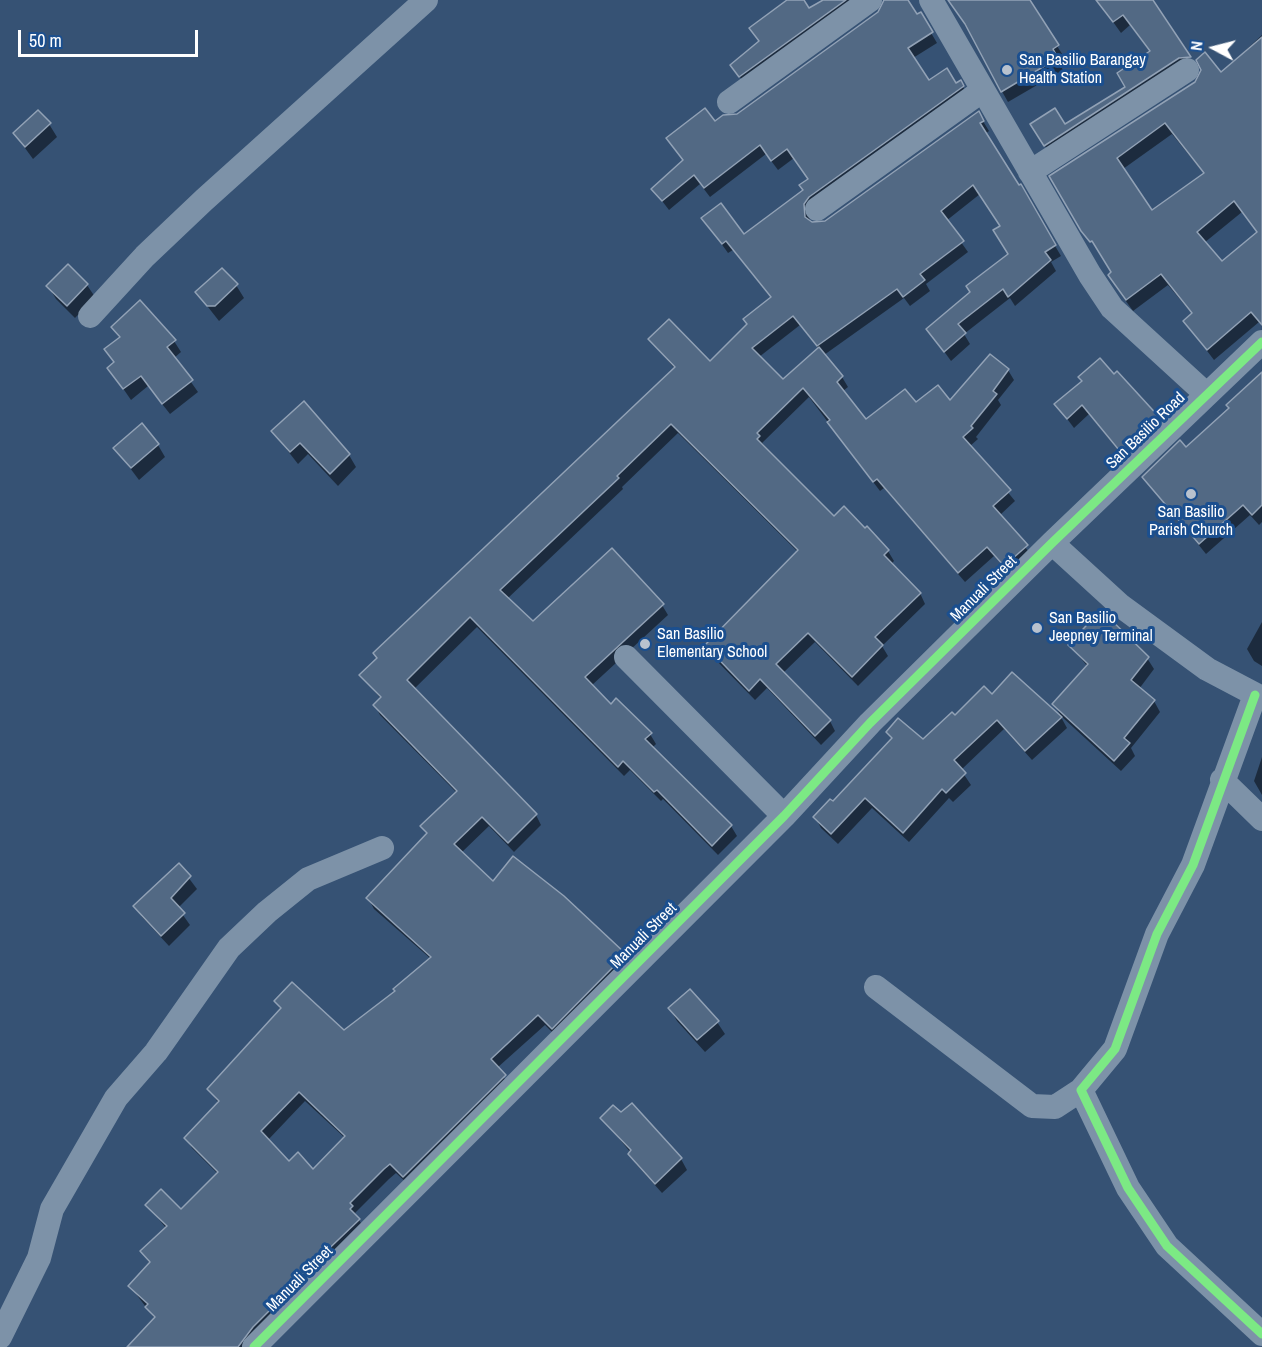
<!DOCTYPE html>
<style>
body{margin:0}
#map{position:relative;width:1262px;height:1347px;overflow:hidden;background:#365274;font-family:"Archivo Narrow",sans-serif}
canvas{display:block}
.north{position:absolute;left:1184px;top:18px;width:60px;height:60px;-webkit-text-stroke:4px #1b4f8f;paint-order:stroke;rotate:277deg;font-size:16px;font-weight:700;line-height:24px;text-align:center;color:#fff}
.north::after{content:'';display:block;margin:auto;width:21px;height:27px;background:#fff;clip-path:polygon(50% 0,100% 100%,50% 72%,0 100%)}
.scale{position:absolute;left:18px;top:30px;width:180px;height:27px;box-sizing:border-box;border:3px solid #fff;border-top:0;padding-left:8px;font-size:18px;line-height:21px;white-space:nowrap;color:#fff;-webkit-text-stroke:4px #1b4f8f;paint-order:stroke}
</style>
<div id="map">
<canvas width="1262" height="1347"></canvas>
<div class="north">N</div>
<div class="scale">50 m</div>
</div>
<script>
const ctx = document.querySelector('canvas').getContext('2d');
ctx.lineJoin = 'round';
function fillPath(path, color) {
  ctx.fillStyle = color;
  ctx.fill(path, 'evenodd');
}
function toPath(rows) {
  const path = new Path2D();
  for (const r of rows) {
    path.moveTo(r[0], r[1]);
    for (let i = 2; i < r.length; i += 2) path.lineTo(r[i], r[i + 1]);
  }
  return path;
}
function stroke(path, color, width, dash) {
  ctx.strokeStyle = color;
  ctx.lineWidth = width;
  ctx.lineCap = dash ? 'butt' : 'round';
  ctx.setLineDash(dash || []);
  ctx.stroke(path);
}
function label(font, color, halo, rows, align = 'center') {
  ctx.font = font + ' "Archivo Narrow",sans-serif';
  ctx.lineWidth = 6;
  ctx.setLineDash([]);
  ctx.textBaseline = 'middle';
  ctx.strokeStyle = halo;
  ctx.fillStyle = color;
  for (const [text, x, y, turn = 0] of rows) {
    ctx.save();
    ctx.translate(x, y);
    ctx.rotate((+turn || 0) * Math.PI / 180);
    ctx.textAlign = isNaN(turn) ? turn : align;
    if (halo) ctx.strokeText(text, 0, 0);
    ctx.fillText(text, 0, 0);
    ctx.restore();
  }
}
fillPath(toPath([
 [790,0,802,0,809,10,825,0,865,0,746,86,732,65,760,42,751,28],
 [885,0,906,0,917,16,920,14,937,43,913,58,929,82,956,85,960,82,969,97,809,214,810,222,826,222,978,113,989,131,985,134,1018,187,1020,186,1061,256,1051,262,1056,271,1015,306,1010,298,964,334,970,344,951,361,928,329,971,293,1009,255,1001,227,980,194,946,221,968,252,926,284,930,291,910,306,904,298,824,355,842,377,848,387,843,391,866,421,916,405,950,402,1008,370,1014,380,998,400,1001,405,976,437,978,439,970,446,1015,501,1000,515,1032,556,1011,575,994,556,965,582,884,488,880,491,809,397,762,443,834,518,888,551,894,561,891,564,920,593,925,604,882,646,888,656,858,686,815,642,783,673,830,721,835,731,821,745,767,688,755,700,712,656,707,646,798,552,678,433,622,487,623,489,507,599,533,623,662,605,668,615,591,686,611,706,650,734,656,744,652,748,731,826,737,836,718,855,663,799,661,801,630,770,624,776,477,627,414,689,536,815,541,825,514,852,489,826,461,853,494,883,625,955,631,965,558,1038,545,1025,497,1068,510,1086,410,1186,396,1173,389,1179,355,1213,365,1230,250,1347,129,1347,155,1319,130,1286,150,1264,142,1252,166,1228,147,1205,181,1211,218,1174,192,1148,186,1138,219,1104,209,1089,281,1010,276,1001,344,1032,397,991,431,959,374,909,368,898,428,835,422,826,457,793,380,715,375,705,381,699,361,675,675,369,650,340,710,364,771,298,733,250,728,253,703,218,744,236,804,190,809,179,794,158,778,170,766,154,710,197,700,184,669,210,653,189,684,161,674,148,715,123,738,115,880,13],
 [800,325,819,349,783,381,759,357],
 [305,1101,345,1138,313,1171,289,1163,268,1140],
 [958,0,1028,0,1064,57,1058,61,1063,70,1008,102,987,65,989,64,954,7],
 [1107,0,1151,0,1196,68,1052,157,1032,125,1064,126,1127,87,1150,52,1130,25,1121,33,1101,5],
 [1262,35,1262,326,1259,322,1214,360,1185,322,1193,315,1168,285,1133,311,1116,287,1110,275,1113,273,1051,177,1220,74],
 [1172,134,1205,175,1152,212,1123,169],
 [1242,212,1258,233,1221,263,1204,243],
 [49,124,57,137,33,159,14,133],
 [87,285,95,297,75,318,56,299,48,286],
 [236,285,244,298,219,321,197,293],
 [113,327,174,341,181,352,174,358,198,392,170,414,148,386,131,400,109,368,115,364,106,350,120,339],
 [1258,375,1262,380,1262,522,1259,525,1250,515,1206,554,1144,477,1186,449,1230,409,1228,405],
 [1083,382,1160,420,1166,430,1130,465,1089,414,1074,428,1056,404],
 [273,432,349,455,356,467,338,486,308,454,298,464],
 [158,445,165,457,139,480,115,448],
 [1262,622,1262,666,1254,661,1247,649],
 [1070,645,1147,658,1154,669,1139,689,1154,701,1160,712,1131,748,1135,756,1121,771,1061,716,1054,704,1088,667],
 [992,696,1061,717,1067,728,1032,760,1004,729,961,770,971,785,953,802,949,798,909,842,872,808,838,844,821,828,815,817,833,803,892,740,888,732,923,741,955,717],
 [1262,757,1262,795,1254,781],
 [179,865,197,889,178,908,190,925,169,946,142,917,135,906],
 [670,1009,717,1022,725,1034,705,1052,677,1021],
 [632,1105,681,1159,687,1170,662,1193,636,1164,631,1153,602,1118,620,1114]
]), '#0007');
const building = toPath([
 [787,0,804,0,809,8,823,0,846,0,739,77,730,65,759,41,749,28,787,0],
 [884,0,908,0,917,14,921,12,933,32,908,48,929,80,947,68,956,83,961,80,964,86,809,197,804,204,805,217,812,222,825,221,979,111,984,121,980,123,1019,185,1021,184,1056,245,1045,252,1051,260,1008,297,1003,289,958,324,966,333,944,352,926,329,970,292,966,286,1008,254,993,230,1000,226,973,185,941,211,964,241,920,274,925,280,903,297,897,289,817,346,793,316,752,348,783,379,819,347,843,376,837,382,866,419,905,389,916,402,938,385,950,400,990,354,1009,369,993,391,997,394,971,426,973,428,963,437,1011,490,993,506,1028,545,1004,566,987,547,958,573,877,479,873,482,827,422,830,420,803,388,757,433,760,436,757,439,834,516,844,506,865,528,867,526,889,550,884,555,921,593,875,637,883,645,852,677,808,633,776,664,831,720,815,736,760,679,749,691,705,645,798,550,671,424,617,476,619,478,500,590,533,621,612,548,664,604,585,677,611,704,616,698,652,733,645,739,732,825,712,846,657,790,654,792,623,761,618,767,470,617,407,680,537,814,508,843,482,817,454,844,493,881,513,856,564,896,626,954,552,1029,538,1015,491,1059,506,1075,403,1177,390,1164,384,1169,350,1203,353,1206,350,1209,360,1219,293,1283,295,1285,253,1327,238,1347,127,1347,155,1317,145,1307,148,1304,128,1286,150,1262,140,1251,167,1226,145,1205,161,1189,181,1209,218,1172,184,1138,219,1101,207,1089,281,1008,274,1001,292,982,344,1030,395,991,393,989,431,957,366,898,427,833,420,826,457,791,373,705,381,697,359,675,377,658,373,653,675,367,648,339,669,319,710,361,747,324,743,319,771,297,726,241,722,244,701,218,721,203,744,234,803,190,799,185,808,179,787,149,771,161,760,145,704,188,694,175,662,201,651,189,683,160,666,138,705,108,715,121,723,115,737,114,878,12,884,0],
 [299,1092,345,1136,313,1169,298,1152,289,1161,261,1131,299,1092],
 [948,0,1030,0,1059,45,1053,49,1058,58,1001,92,965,24,948,0],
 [1096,0,1153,0,1191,57,1179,58,1044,146,1030,124,1055,108,1065,124,1125,87,1117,73,1150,51,1123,15,1113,22,1096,0],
 [1262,37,1262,325,1251,312,1207,350,1183,321,1192,313,1161,274,1126,300,1108,275,1111,272,1092,241,1090,242,1081,231,1049,176,1195,82,1201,70,1196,60,1205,52,1221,72,1262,37],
 [1165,123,1204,173,1152,210,1117,158,1165,123],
 [1234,201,1257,232,1222,261,1197,232,1234,201],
 [38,110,51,123,25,147,13,133,38,110],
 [68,264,88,284,67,306,46,286,68,264],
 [222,268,238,284,215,306,207,306,195,292,222,268],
 [140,300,176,340,167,347,193,380,162,404,141,376,123,389,107,368,114,362,104,349,120,337,111,327,140,300],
 [1100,358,1114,374,1117,371,1161,419,1123,455,1082,405,1067,419,1054,404,1082,381,1078,377,1100,358],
 [1262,372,1262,505,1252,515,1243,505,1199,544,1142,477,1180,440,1186,447,1229,408,1226,405,1262,372],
 [304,401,350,454,330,474,300,443,290,452,271,431,304,401],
 [142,423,159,444,131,468,113,448,142,423],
 [1101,610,1149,657,1131,680,1155,700,1124,738,1130,743,1114,761,1052,704,1088,664,1068,645,1101,610],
 [1012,672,1062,717,1025,751,997,720,954,760,966,773,946,793,942,789,903,833,865,798,831,834,813,817,830,799,833,801,892,738,886,732,898,718,923,739,952,712,955,715,984,686,992,694,1012,672],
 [179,863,191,876,171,898,185,913,161,936,133,906,179,863],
 [690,989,719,1021,697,1040,668,1008,690,989],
 [632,1103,682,1158,655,1184,628,1154,631,1150,600,1118,613,1105,621,1112,632,1103]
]);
fillPath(building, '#526984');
stroke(building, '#92a2b6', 1.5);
stroke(toPath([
 [931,0,1090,275,1112,308,1206,394],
 [729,102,870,0],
 [1030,172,1187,70],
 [817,209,983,90],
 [90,316,145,256,204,200,426,0],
 [1052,543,1121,606,1207,669,1262,698],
 [626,657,784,816],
 [1255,695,1193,865,1157,934,1115,1049,1081,1090,1128,1188,1167,1246,1262,1334],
 [1222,780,1262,819],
 [876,987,1032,1106,1055,1107,1081,1090],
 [0,1337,39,1258,52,1209,116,1098,156,1052,229,948,267,912,308,879,382,848],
 [254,1347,784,816,870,723,1052,543,1262,342]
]), '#7d92a8', 24);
stroke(toPath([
 [1255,695,1193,865,1157,934,1115,1049,1081,1090,1128,1188,1167,1246,1262,1334],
 [254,1347,784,816,870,723,1052,543,1262,342]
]), '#7ce984', 9);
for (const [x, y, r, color] of [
 [1007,70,6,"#b9c2ce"],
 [1191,494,6,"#b9c2ce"],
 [1037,628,6,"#b9c2ce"],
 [645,644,6,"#b9c2ce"]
]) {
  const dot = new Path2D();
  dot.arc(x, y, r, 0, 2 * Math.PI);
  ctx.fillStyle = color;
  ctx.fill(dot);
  stroke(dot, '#1b4f8f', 2);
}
label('16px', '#fff', '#1b4f8f', [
 ["San Basilio Barangay",1019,61],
 ["Health Station",1019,79],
 ["San Basilio",1191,513,"center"],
 ["Parish Church",1191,531,"center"],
 ["San Basilio",1049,619],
 ["Jeepney Terminal",1049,637],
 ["San Basilio",657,635],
 ["Elementary School",657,653]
], 'left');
label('16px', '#fff', '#1b4f8f', [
 ["San Basilio Road",1146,431,-44],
 ["Manuali Street",984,589,-45],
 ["Manuali Street",644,936,-45],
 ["Manuali Street",300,1279,-45]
]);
</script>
